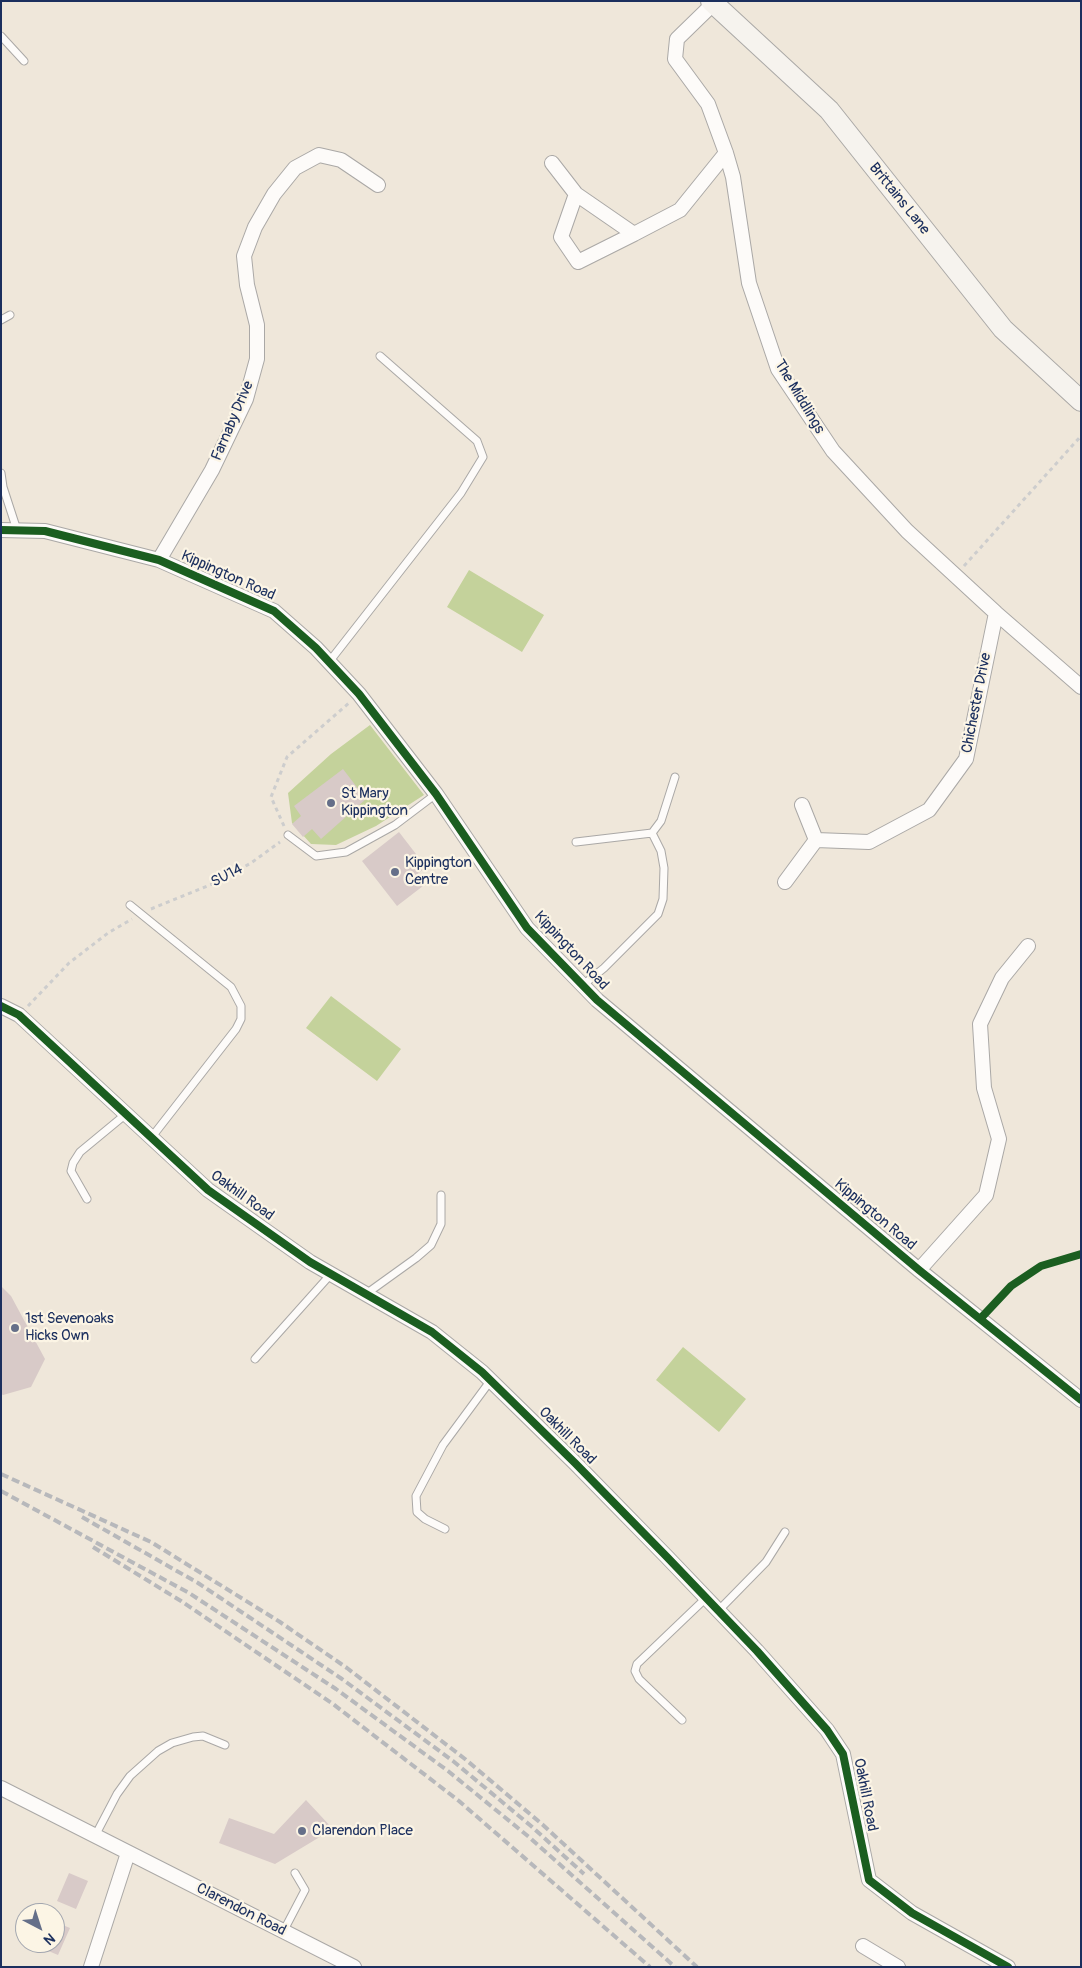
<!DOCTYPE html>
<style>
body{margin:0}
#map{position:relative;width:1082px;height:1968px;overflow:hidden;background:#efe7da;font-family:Pangolin,sans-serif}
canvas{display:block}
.frame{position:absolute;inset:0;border:2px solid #1b2f5e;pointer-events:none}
.north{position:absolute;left:15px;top:1903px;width:50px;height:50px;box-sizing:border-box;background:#fcf5e5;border:1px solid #a2a6af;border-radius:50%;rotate:140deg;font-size:14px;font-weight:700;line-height:20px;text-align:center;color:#1b2f5e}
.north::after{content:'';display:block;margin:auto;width:18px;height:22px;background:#656f89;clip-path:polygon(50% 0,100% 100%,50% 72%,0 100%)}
</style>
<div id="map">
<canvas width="1082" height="1968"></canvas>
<div class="frame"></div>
<div class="north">N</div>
</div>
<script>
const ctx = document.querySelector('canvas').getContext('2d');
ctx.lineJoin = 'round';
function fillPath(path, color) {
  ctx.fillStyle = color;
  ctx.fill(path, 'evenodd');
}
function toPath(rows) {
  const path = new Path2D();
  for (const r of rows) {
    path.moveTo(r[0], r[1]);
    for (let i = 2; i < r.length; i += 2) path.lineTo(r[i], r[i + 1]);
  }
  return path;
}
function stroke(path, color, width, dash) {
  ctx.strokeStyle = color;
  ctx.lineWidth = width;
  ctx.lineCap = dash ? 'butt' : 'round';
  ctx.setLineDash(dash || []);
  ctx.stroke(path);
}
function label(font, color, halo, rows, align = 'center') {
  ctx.font = font + ' Pangolin,sans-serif';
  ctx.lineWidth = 4.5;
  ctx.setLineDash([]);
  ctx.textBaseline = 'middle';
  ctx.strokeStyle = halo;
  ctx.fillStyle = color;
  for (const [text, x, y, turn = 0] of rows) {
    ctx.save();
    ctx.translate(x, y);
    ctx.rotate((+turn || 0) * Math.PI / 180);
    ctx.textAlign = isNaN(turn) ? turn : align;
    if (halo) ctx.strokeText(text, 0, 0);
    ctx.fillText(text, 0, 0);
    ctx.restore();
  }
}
fillPath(toPath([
 [469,570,544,615,522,652,447,607],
 [370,725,424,795,376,826,336,845,311,844,292,823,288,793,331,754],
 [331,996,401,1049,377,1081,306,1028],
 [683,1347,746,1399,719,1432,656,1380]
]), '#c4d29b');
fillPath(toPath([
 [343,769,366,799,321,839,312,829,303,837,292,824,301,816,294,806],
 [399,832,426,867,415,876,423,886,397,906,362,861],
 [1,1286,11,1296,45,1359,31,1387,3,1395,1,1394],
 [306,1800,333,1829,275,1864,219,1843,229,1818,274,1834],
 [69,1873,88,1881,76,1909,57,1901],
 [55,1922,70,1928,58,1955,39,1947,41,1943,55,1943]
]), '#d8cac8');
const lane = toPath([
 [1,36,24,61],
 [1,320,10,315],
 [1,473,3,487,17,530],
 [329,662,461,493,483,457,477,441,380,356],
 [652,833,661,821,675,777],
 [288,835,316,856,346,852,395,825,436,794],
 [576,842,652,833],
 [130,905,231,987,241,1006,241,1019,236,1029,151,1138],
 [583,985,604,968,658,914,663,899,664,868,661,851,652,833],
 [87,1199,71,1171,73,1163,80,1152,126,1114],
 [366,1294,416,1258,431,1245,441,1224,441,1195],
 [255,1359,331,1274],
 [445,1529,425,1519,417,1512,416,1496,443,1445,491,1380],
 [718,1611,766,1562,785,1532],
 [682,1720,639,1679,635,1671,637,1664,706,1598],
 [95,1836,117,1794,130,1776,158,1751,172,1743,193,1737,203,1736,225,1745],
 [283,1932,305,1890,295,1873]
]);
const street = toPath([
 [714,3,677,39,675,59,708,104,726,153,733,177,749,283,778,369,833,451,907,531,996,613,1081,687],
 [552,163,576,194,634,234,680,210,726,153],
 [576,194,561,237,578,262,634,234],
 [1,530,45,531,159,560,274,611,316,648,359,694,436,794,527,928,597,1000,919,1270,1081,1400],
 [159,560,212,470,246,399,257,359,257,325,247,285,244,256,255,227,274,194,295,168,319,155,341,160,378,185],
 [802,805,816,840,869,842,929,810,966,759,996,613],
 [785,882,816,840],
 [1,1006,19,1015,208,1190,310,1262,432,1332,482,1372,575,1463,667,1557,757,1651,827,1730,843,1754,869,1880,912,1913,1008,1967],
 [919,1270,986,1195,999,1139,984,1088,980,1024,1002,978,1028,946],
 [1,1788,354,1967],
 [863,1946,898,1967],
 [91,1967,128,1853]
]);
const secondary = toPath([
 [711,1,829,110,1003,329,1081,401]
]);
stroke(lane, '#aaa8a6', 9);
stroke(street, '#aaa8a6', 16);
stroke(secondary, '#aaa8a6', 22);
stroke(toPath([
 [964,566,1081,436],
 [284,826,271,797,287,757,349,703],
 [151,909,217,882,251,863,280,842],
 [28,1006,69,963,108,933,132,919]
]), '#cdcdcd', 3, [4, 4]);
stroke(lane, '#fdfbf9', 7);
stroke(street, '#fdfbf9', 14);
stroke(secondary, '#f6f3ee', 20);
stroke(toPath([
 [1,1474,151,1542,280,1622,347,1668,465,1759,543,1825,697,1967],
 [1,1491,189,1593,336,1689,448,1771,529,1837,675,1967],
 [82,1517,198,1583,342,1679,453,1761,531,1826,584,1874],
 [93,1547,181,1601,333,1704,459,1801,650,1967]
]), '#b7b8bb', 4, [8, 4]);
stroke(toPath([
 [1,530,45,531,159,560,274,611,316,648,359,694,436,794,527,928,597,1000,919,1270,1081,1400],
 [1,1006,19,1015,208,1190,310,1262,432,1332,482,1372,575,1463,667,1557,757,1651,827,1730,843,1754,869,1880,912,1913,1008,1967],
 [981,1318,1011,1286,1041,1266,1081,1254]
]), '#1b5e20', 8);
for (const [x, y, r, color] of [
 [331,803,5,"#656f89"],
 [395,872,5,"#656f89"],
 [15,1328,5,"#656f89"],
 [302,1831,5,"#656f89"]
]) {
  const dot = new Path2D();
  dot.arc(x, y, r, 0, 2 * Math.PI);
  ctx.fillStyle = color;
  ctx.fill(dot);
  stroke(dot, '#fcf5e5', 2);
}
label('15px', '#1b2f5e', '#fcf5e5', [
 ["Brittains Lane",899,199,51],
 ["The Middlings",799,397,59],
 ["Farnaby Drive",233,421,-67],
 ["Kippington Road",228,576,24],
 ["Chichester Drive",977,703,-79],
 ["SU14",227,876,-27],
 ["Kippington Road",571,951,47],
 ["Oakhill Road",242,1196,36],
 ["Kippington Road",875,1215,40],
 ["Oakhill Road",567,1436,45],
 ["Oakhill Road",865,1795,79],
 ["Clarendon Road",241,1910,27]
]);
label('15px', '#1b2f5e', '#fcf5e5', [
 ["St Mary",341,794],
 ["Kippington",341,811],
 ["Kippington",405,863],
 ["Centre",405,880],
 ["1st Sevenoaks",25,1319],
 ["Hicks Own",25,1336],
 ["Clarendon Place",312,1831]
], 'left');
</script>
